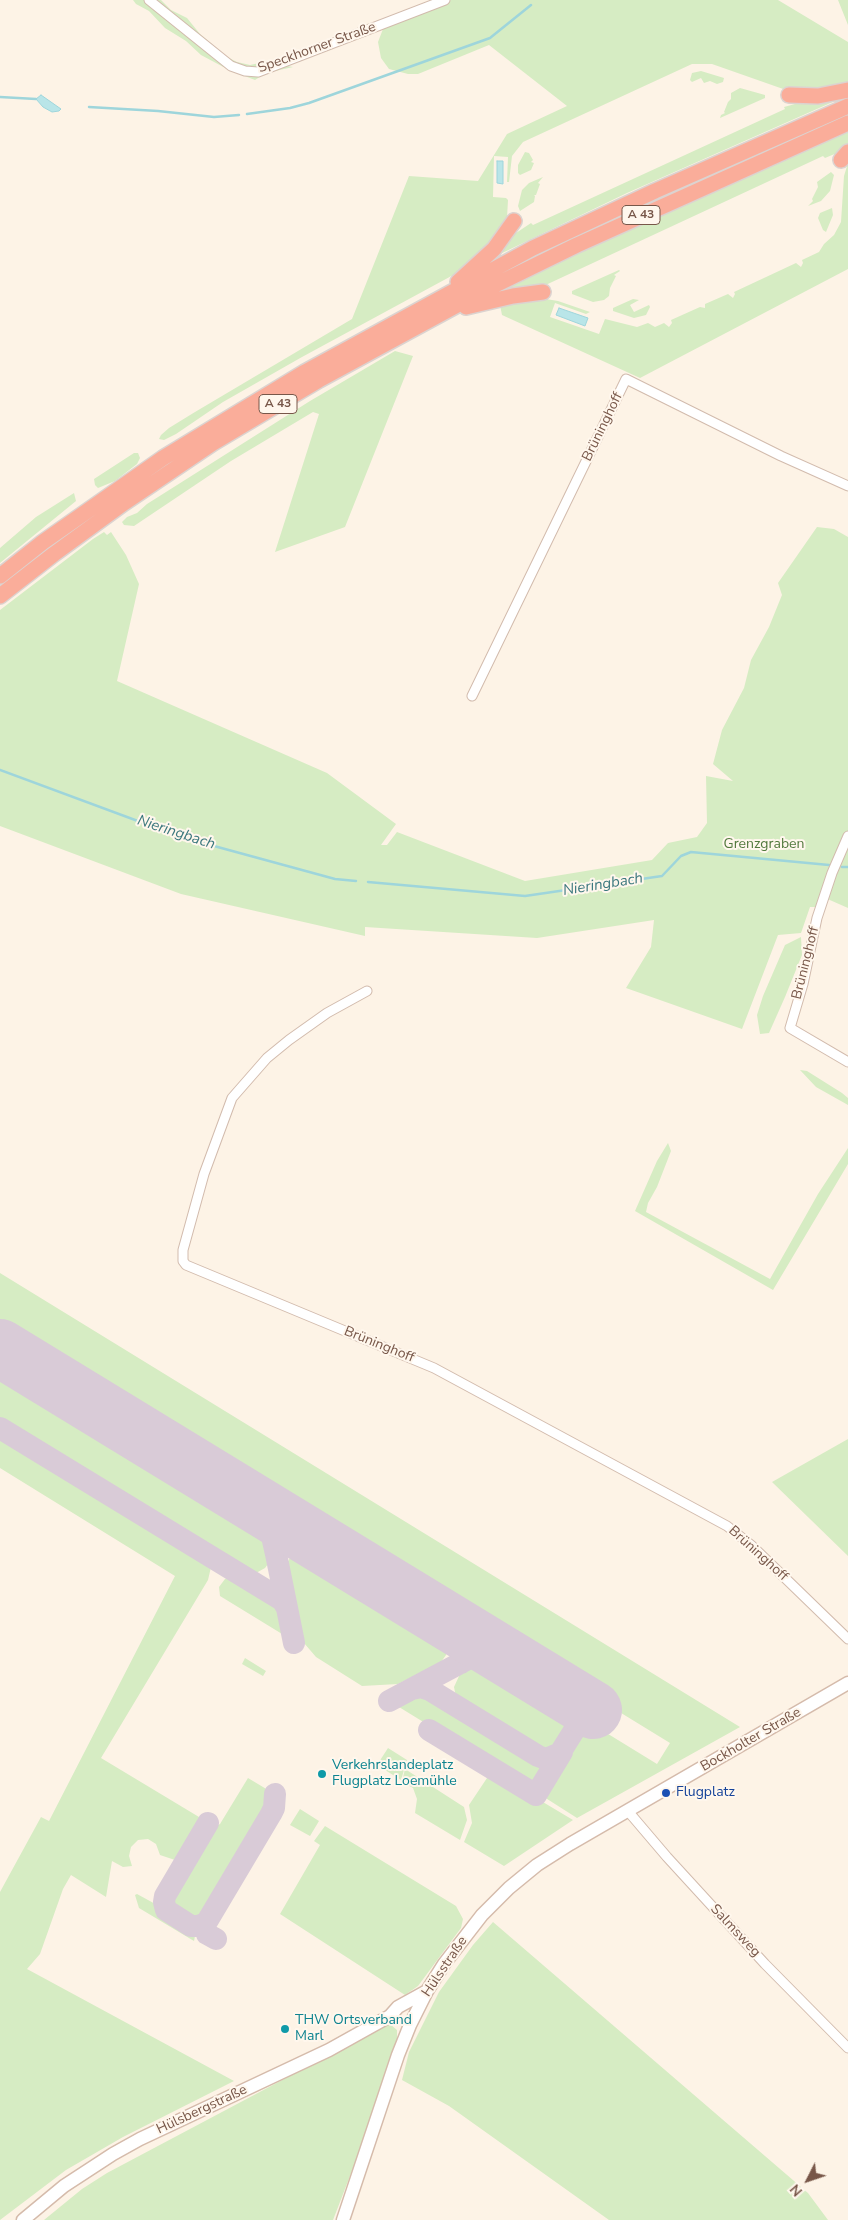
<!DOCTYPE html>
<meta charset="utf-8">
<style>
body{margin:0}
#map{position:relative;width:848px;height:2220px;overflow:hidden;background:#fdf3e6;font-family:"Nunito Sans",sans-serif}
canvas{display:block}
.north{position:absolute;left:783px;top:2155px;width:50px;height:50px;-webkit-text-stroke:4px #fff7ed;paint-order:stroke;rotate:229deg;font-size:14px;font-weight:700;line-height:20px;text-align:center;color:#785749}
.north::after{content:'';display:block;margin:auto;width:18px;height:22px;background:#785749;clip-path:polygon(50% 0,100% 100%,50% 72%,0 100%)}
</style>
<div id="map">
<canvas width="848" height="2220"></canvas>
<div class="north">N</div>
</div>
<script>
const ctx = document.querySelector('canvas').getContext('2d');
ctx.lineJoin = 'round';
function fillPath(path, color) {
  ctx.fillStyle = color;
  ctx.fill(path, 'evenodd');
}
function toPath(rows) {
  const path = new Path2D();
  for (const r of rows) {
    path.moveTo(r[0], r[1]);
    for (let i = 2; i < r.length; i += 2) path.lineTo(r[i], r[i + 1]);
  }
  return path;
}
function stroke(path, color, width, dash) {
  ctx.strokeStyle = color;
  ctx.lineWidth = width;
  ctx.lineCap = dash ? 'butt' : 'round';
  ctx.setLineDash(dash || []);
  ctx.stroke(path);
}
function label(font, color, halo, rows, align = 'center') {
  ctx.font = font + ' "Nunito Sans",sans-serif';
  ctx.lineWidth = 4;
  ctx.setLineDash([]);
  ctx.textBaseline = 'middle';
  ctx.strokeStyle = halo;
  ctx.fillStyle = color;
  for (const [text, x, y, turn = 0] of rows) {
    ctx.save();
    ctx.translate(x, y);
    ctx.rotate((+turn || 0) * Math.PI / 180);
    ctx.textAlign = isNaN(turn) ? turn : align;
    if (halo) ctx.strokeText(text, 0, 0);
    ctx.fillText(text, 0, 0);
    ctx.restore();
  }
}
fillPath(toPath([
 [133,0,161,0,171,10,187,18,200,34,227,57,237,62,250,65,264,62,293,67,266,73,255,80,229,70,201,55,186,41,165,28,149,11,136,4],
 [451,0,778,0,848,42,848,86,828,91,786,90,712,64,692,64,523,142,512,156,509,182,507,182,508,157,494,156,493,197,506,198,508,200,507,218,504,228,468,267,302,357,223,402,176,434,164,440,159,439,161,435,169,428,195,412,352,319,409,176,478,181,507,134,567,106,489,45,418,74,408,74,389,69,381,58,378,42,383,29],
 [838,0,848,0,848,25],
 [701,71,724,78,723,82,717,84,710,81,704,83,701,78,692,82,690,80,692,73],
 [740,88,765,95,765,98,720,118,721,115,725,113,724,112,728,102,731,99,731,93],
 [835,99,835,101,627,193,496,256,510,237,531,223,533,225,785,109,784,107,806,101],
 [848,132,848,144,837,153,825,158,823,156,537,289,498,293,593,246],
 [525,152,529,153,533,160,531,162,534,163,531,170,520,175,518,173,518,165],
 [848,163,848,269,640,378,502,315,500,305,546,299,558,301,590,312,586,314,555,303,550,317,599,334,605,319,637,327,648,323,655,327,664,323,669,327,672,323,671,320,700,307,705,308,705,304,728,294,733,298,735,294,734,292,796,263,801,267,803,263,802,260,819,252,824,244,834,235,841,222,844,176],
 [831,172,834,175,830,191,821,201,808,206,813,201,812,199,818,187,817,182],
 [543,177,538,183,540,184,536,195,534,195,535,196,534,202,520,211,518,206,522,190,529,183],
 [832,208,833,215,826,232,823,230,818,218,820,213],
 [619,270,620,271,614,275,616,276,610,288,609,296,604,300,593,302,572,294,572,291],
 [633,299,639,300,630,305,634,312,649,305,650,307,646,315,634,318,613,311,613,308],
 [395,351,413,356,345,527,275,552,319,414,313,412,231,461,134,526,124,525,122,522,127,517,137,513,147,504,310,401],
 [134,453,138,453,140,458,137,464,115,481,98,488,95,485,94,479],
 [74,493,76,501,0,563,0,548,36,517],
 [817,527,834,529,848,537,848,908,823,897,819,907,810,907,801,933,778,935,742,1029,626,988,651,947,654,920,537,938,365,927,365,936,181,894,0,826,0,610,93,539,104,532,107,535,111,532,126,555,139,584,117,681,327,773,396,824,381,845,387,845,397,832,525,881,652,860,668,843,697,837,707,823,706,776,733,781,713,764,722,730,744,688,751,660,769,627,782,595,778,583],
 [801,937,802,955,785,997,769,1033,760,1034,757,1015,763,996,785,945],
 [800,1070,807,1071,842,1093,848,1098,848,1105,816,1087],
 [668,1143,671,1151,657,1187,648,1203,646,1212,770,1279,818,1194,848,1148,848,1164,773,1290,635,1211,657,1161],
 [0,1273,740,1727,577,1818,544,1797,543,1794,587,1721,657,1764,670,1743,0,1332],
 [0,1362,260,1521,265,1528,271,1555,268,1564,265,1568,256,1573,242,1570,0,1422],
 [0,1433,206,1559,211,1567,208,1580,101,1758,204,1820,182,1859,178,1861,160,1855,156,1844,148,1839,138,1840,131,1847,129,1856,132,1866,123,1867,112,1861,106,1897,71,1875,63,1889,40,1954,27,1969,234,2081,123,2137,66,2170,0,2220,0,1892,41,1817,49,1821,175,1576,0,1468],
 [848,1439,848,1556,772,1482],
 [307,1550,441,1632,446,1639,448,1647,446,1655,441,1662,398,1684,362,1686,316,1657,304,1643,296,1627,285,1574,286,1565,291,1556,299,1551],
 [230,1577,239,1580,281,1606,287,1637,220,1596,219,1587,225,1579],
 [245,1658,266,1671,263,1676,242,1664],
 [486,1662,562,1706,567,1711,571,1725,560,1745,555,1750,542,1752,535,1749,463,1705,456,1697,454,1687,460,1674,479,1663],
 [426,1695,543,1765,545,1771,536,1786,532,1789,529,1787,399,1707,420,1696],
 [388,1748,407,1760,401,1780,377,1765],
 [405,1769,464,1807,467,1820,460,1840,415,1813,417,1799,413,1788,402,1782],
 [491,1772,496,1774,573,1820,504,1866,464,1842,472,1823,469,1805],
 [248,1778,268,1790,267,1807,201,1916,196,1920,189,1919,171,1908,170,1897,213,1825,216,1826,220,1824],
 [300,1809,319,1821,310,1836,290,1825],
 [325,1826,456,1906,463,1919,461,1928,418,1986,405,1995,280,1914,320,1845,314,1841],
 [137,1894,159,1906,160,1912,165,1916,192,1932,195,1936,194,1941,139,1908,135,1895],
 [493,1922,808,2193,828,2220,609,2220,449,2106,402,2080,409,2052,439,1992,473,1945],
 [386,2025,391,2025,397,2030,397,2039,372,2119,333,2220,44,2220,82,2189,107,2173]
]), '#d6ecc3');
const water = toPath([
 [41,95,61,109,59,111,52,112,43,107,36,99,41,95],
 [497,161,503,161,503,184,497,183,497,161],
 [559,308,588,318,585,326,556,315,559,308]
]);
fillPath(water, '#b9e5e8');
stroke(water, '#9ed5db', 1);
stroke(toPath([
 [0,97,36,99],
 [89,107,158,111,214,117,239,115],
 [247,114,290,108,309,103,490,38,531,5],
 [0,770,181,837,335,879,356,881],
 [842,867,848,867],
 [368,882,525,896,662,876,681,856,691,852,829,865]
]), '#9ed5db', 2.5);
stroke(toPath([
 [0,1428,282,1600,287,1608,294,1643],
 [260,1508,268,1518,276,1554],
 [287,1608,276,1554,277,1546,284,1536,289,1533,295,1533,307,1536],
 [455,1626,463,1633,469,1646,466,1657,461,1663],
 [412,1689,421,1687,430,1690,538,1756,546,1759,560,1753,580,1721,580,1706,567,1693],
 [389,1701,481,1652,489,1650,499,1653],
 [429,1730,536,1795,562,1752],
 [206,1923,198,1926,191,1926,166,1910,164,1902,165,1896,208,1823],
 [216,1939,207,1934,205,1925,271,1814,274,1808,275,1794]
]), '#d9cbd7', 22);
stroke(toPath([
 [0,1348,593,1710]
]), '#d9cbd7', 58);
const street = toPath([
 [149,0,231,66,245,71,258,72,445,0],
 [472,696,626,379,781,456,848,486],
 [848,836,832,873,817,918,803,984,790,1028,848,1062],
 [367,991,327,1013,289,1040,267,1058,232,1098,204,1174,183,1250,183,1261,186,1265,434,1368,727,1526,751,1545,848,1639],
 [627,1810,667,1857,765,1964,848,2048]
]);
const secondary = toPath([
 [23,2220,64,2186,113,2154,140,2139,329,2050,390,2016,398,2007,427,1991],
 [343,2220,398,2055,410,2025,427,1991,444,1964,482,1915,509,1888,537,1865,570,1844,848,1683]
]);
const highway = toPath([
 [789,95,818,96,848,90],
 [841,160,848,152],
 [458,282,494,249,514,221],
 [466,307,513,296,543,292],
 [0,576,43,542,163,458,305,372,533,248,655,191,848,106],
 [0,596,54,554,124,503,213,443,319,380,485,290,577,245,848,123]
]);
stroke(street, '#d2bbad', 11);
stroke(secondary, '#d5bbab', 15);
stroke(highway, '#dcd3d0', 18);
stroke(street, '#fff', 9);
stroke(secondary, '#fff', 12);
stroke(highway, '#faad9a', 15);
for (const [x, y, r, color] of [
 [322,1774,5,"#0f9aa8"],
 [666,1793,5,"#1a4fb4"],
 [285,2029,5,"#0f9aa8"]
]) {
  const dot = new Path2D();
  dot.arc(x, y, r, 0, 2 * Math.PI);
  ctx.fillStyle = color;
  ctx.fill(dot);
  stroke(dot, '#fff7ed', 2);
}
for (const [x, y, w] of [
 [641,215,38],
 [278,404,38]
]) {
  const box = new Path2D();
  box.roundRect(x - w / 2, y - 9.5, w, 19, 4);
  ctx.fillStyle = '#fff7ed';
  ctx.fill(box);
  stroke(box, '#785749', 1);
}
label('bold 12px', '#785749', null, [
 ["A 43",641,215],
 ["A 43",278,404]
]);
label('14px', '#785749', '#fff7ed', [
 ["Speckhorner Straße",317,48,-20],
 ["Brüninghoff",603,427,-64],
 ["Brüninghoff",806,963,-76],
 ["Brüninghoff",379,1345,22],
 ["Brüninghoff",758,1554,42],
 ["Bockholter Straße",751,1740,-30],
 ["Salmsweg",735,1931,47],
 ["Hülsstraße",445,1967,-56],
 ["Hülsbergstraße",202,2110,-25]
]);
label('14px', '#52793d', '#fff7ed', [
 ["Grenzgraben",764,845]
]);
label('14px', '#0d838f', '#fff7ed', [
 ["Verkehrslandeplatz",332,1766],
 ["Flugplatz Loemühle",332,1782],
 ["THW Ortsverband",295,2021],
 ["Marl",295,2037]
], 'left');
label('14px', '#164399', '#fff7ed', [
 ["Flugplatz",676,1793]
], 'left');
label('italic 15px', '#3c787e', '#fff7ed', [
 ["Nieringbach",176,833,18],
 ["Nieringbach",603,885,-9]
]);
</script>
